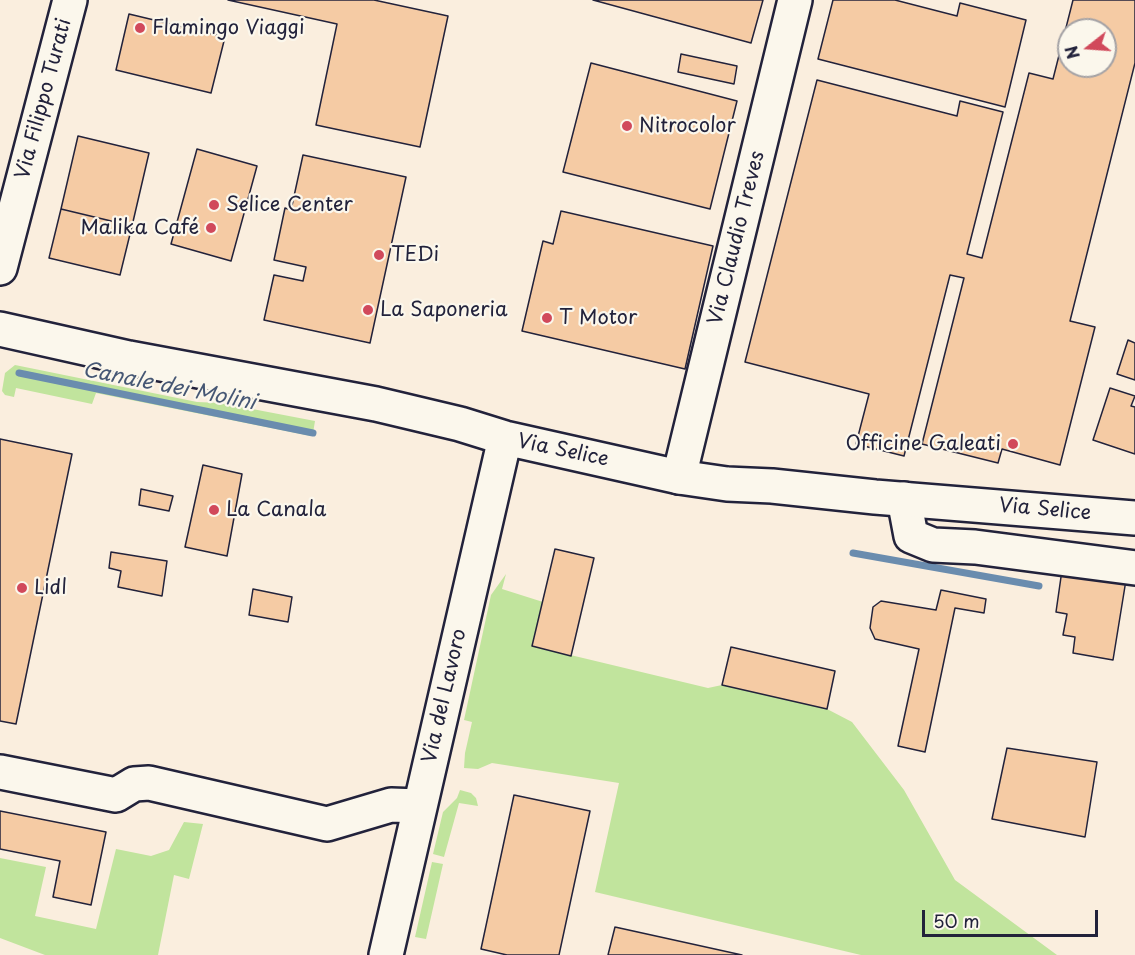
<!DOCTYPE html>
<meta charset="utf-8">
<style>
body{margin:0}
#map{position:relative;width:1135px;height:955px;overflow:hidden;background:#faeede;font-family:"Playpen Sans",sans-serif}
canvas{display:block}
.north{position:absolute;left:1057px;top:18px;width:60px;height:60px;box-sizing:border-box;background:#fbf7ec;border:2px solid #a4a2a5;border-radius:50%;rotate:253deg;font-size:16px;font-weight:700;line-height:24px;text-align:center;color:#22223b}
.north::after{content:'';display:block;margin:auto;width:21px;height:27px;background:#d1495b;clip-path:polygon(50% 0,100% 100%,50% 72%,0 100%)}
.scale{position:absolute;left:922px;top:910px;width:176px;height:27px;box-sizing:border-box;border:3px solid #22223b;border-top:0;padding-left:8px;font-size:18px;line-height:21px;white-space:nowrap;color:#22223b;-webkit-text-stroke:4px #fbf7ec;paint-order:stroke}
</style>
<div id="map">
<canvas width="1135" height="955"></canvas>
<div class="north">N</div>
<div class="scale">50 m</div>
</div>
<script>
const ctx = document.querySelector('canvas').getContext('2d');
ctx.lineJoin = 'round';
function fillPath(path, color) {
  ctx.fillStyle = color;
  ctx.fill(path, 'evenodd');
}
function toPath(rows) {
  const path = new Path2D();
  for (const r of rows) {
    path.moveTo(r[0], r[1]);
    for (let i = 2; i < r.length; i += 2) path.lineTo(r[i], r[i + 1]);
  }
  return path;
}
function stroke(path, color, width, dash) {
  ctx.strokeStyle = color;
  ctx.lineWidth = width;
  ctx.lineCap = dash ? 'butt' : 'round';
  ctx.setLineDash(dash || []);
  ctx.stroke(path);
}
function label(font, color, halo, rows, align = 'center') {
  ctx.font = font + ' "Playpen Sans",sans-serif';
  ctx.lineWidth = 4.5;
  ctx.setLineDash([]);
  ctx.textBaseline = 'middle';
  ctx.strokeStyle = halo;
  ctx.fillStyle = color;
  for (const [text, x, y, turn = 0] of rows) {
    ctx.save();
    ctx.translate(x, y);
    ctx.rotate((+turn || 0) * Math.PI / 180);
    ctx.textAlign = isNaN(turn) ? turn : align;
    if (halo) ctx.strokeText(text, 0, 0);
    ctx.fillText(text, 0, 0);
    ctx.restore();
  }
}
fillPath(toPath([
 [15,365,197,402,221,403,315,421,313,433,311,436,96,393,92,404,16,388,14,397,5,395,2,391,5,373],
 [506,574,502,589,543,602,533,646,708,688,722,685,827,709,852,722,904,790,955,880,1057,955,861,955,595,892,619,783,492,763,478,769,464,768,465,753,472,722,464,720,491,595],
 [460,790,471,793,476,798,478,806,459,803,444,857,433,854,443,812,457,798],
 [184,822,203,824,189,879,174,875,158,955,45,955,0,938,0,858,46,867,35,916,96,929,116,849,151,856,169,850],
 [432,862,443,864,426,939,415,937]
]), '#c1e49d');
stroke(toPath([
 [19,373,313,433],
 [853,553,1039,586]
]), '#6a8cae', 7);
const building = toPath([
 [228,0,374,0,448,16,420,147,316,125,337,24,228,0],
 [593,0,763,0,751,43,593,0],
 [833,0,895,0,957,16,960,3,1026,20,1005,107,818,59,833,0],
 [1073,0,1135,0,1135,63,1070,321,1095,327,1060,465,1002,449,998,463,922,444,964,278,950,275,904,456,856,444,869,394,745,362,817,80,957,116,960,101,1003,112,967,254,982,258,1029,73,1053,79,1073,0],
 [1069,30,1105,30,1105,66,1069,66,1069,30],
 [129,14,225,37,211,93,116,70,129,14],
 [681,54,737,66,734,84,678,72,681,54],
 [591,63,737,101,710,209,563,172,591,63],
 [78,136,149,153,132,226,61,209,78,136],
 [197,149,257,166,231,261,171,244,197,149],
 [303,155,406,177,370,343,264,320,274,275,303,281,306,267,274,260,285,208,291,210,303,155],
 [61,209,132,226,120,275,49,258,61,209],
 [561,211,713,246,685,369,522,331,543,241,553,244,561,211],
 [1128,340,1135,343,1135,380,1117,374,1128,340],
 [1110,388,1135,396,1131,406,1135,407,1135,454,1093,440,1110,388],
 [0,439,72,454,16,724,0,721,0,439],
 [203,465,242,474,227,556,185,547,203,465],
 [141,489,173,496,169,511,139,505,141,489],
 [555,549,594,558,571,656,532,646,555,549],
 [111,552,167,561,162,596,118,587,121,571,109,568,111,552],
 [1062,570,1126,580,1113,660,1073,653,1075,637,1063,635,1067,614,1056,612,1062,570],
 [253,589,292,597,288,622,249,615,253,589],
 [941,590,986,599,984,613,955,608,925,752,898,746,919,649,875,639,870,628,873,607,881,601,936,610,941,590],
 [731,647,835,671,827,709,722,685,731,647],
 [1007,748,1097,762,1085,837,992,819,1007,748],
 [514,795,590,811,559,955,507,955,481,949,514,795],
 [0,811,106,832,91,905,53,897,60,861,0,849,0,811],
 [615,927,742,955,608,955,615,927]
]);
fillPath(building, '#f5cba4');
stroke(building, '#22223b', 1.5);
const minor = toPath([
 [679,477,795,0],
 [904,499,911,536,933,545,975,547,1135,568],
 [0,772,116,795,134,784,149,783,327,824,391,805,419,806]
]);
const major = toPath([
 [0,268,70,0],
 [0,329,129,358,376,404,460,424,505,438,679,477,727,484,772,486,875,497,1135,518],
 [386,955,505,438]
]);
stroke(minor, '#22223b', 38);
stroke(major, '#22223b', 38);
stroke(minor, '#fbf7ec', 33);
stroke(major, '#fbf7ec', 33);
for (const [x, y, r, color] of [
 [140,28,6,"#d1495b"],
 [627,126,6,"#d1495b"],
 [214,205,6,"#d1495b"],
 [211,228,6,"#d1495b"],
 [379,255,6,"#d1495b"],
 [368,310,6,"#d1495b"],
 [547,318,6,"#d1495b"],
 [1013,444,6,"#d1495b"],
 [214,510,6,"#d1495b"],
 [22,588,6,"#d1495b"]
]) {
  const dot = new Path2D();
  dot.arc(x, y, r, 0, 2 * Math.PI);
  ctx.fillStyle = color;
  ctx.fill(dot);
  stroke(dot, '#fbf7ec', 2);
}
label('20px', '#22223b', '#fbf7ec', [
 ["Flamingo Viaggi",152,28],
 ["Nitrocolor",639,126],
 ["Selice Center",226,205],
 ["Malika Café",199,228,"right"],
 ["TEDi",391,255],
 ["La Saponeria",380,310],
 ["T Motor",559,318],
 ["Officine Galeati",1001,444,"right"],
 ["La Canala",226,510],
 ["Lidl",34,588]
], 'left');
label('20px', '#22223b', '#fbf7ec', [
 ["Via Filippo Turati",44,99,-75],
 ["Via Claudio Treves",737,238,-76],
 ["Via Selice",563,451,12],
 ["Via Selice",1045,510,5],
 ["Via del Lavoro",445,696,-77]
]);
label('italic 21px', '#465774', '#fbf7ec', [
 ["Canale dei Molini",169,387,11]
]);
</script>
